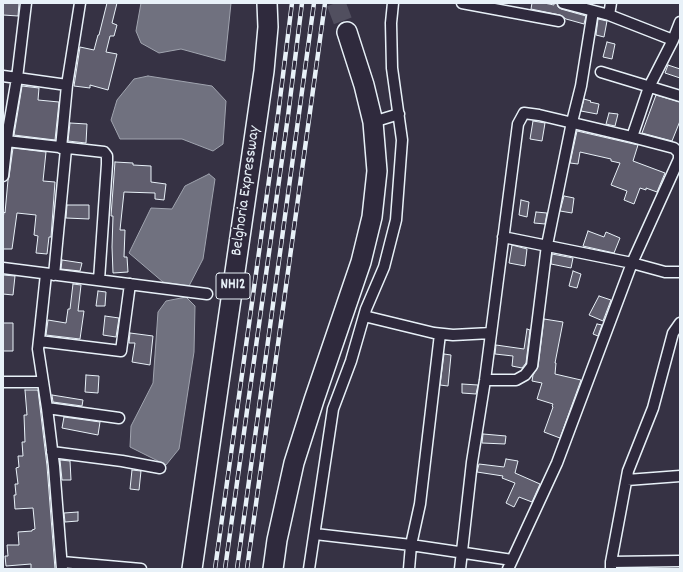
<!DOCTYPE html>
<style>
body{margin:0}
#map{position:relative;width:683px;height:572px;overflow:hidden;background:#363244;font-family:Dekko,sans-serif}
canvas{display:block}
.frame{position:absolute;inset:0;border:4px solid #e8f1f8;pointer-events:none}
</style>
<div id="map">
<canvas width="683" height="572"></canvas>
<div class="frame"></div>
</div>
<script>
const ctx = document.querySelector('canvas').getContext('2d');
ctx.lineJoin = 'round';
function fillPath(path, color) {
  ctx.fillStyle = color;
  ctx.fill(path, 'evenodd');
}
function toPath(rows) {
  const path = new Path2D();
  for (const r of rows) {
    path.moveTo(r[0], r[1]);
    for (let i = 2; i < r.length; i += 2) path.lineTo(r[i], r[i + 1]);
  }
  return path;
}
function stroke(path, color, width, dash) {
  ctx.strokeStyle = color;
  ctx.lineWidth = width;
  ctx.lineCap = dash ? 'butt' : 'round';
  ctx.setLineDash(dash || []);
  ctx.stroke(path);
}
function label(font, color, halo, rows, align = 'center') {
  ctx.font = font + ' Dekko,sans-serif';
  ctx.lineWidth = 3.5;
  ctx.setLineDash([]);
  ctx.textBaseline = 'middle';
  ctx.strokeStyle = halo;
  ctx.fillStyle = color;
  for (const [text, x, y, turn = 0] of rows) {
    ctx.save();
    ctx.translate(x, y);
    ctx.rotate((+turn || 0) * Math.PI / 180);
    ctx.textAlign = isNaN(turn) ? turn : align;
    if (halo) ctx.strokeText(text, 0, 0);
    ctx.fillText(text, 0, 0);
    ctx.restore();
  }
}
const water = toPath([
 [141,3,231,3,225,61,181,49,159,53,141,43,136,31,141,3],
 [148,76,212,86,226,101,223,144,213,151,182,139,120,139,111,120,117,100,134,79,148,76],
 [209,174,215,179,203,259,189,286,163,282,129,253,151,208,172,209,185,186,209,174],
 [186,297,195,306,194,352,179,449,166,465,130,447,131,426,153,383,158,312,166,301,186,297]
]);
fillPath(water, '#70717f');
stroke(water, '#a0a4af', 1);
const building = toPath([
 [3,3,19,3,18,16,3,15,3,3],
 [107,3,117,3,112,23,117,25,114,36,110,36,106,52,117,54,108,90,90,85,90,88,74,86,80,47,94,50,98,35,99,35,107,3],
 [532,3,544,3,554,5,554,3,557,3,558,7,561,9,586,16,584,24,566,19,560,15,531,9,532,3],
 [598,19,607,21,604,37,596,35,598,19],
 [607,42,615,44,612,59,603,57,607,42],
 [668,65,680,69,680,78,665,73,668,65],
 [22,86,39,88,38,100,59,102,55,140,14,135,22,86],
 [656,95,680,102,680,121,672,141,642,133,656,95],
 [584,99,591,101,590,102,599,104,597,114,581,111,584,99],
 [609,113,618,114,615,126,606,124,609,113],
 [533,121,545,123,542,141,530,139,533,121],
 [70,123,87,124,86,143,68,141,70,123],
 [577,131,638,145,633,161,665,173,657,192,646,188,646,190,640,188,634,204,624,200,627,191,611,185,620,163,611,161,611,159,580,152,578,164,570,163,577,131],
 [13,148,46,152,43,181,55,182,51,237,49,237,47,254,36,253,38,236,34,235,36,215,17,213,12,249,3,249,3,219,4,212,5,213,8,180,9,177,13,148],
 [115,162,133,163,133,165,151,166,151,182,166,184,164,200,155,199,155,193,124,192,120,230,125,230,124,257,127,257,128,272,113,273,112,247,113,216,111,216,115,162],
 [564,196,574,198,572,213,560,211,564,196],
 [521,200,529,202,527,217,519,215,521,200],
 [67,205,89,205,89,219,66,218,67,205],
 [536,212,547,213,545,224,534,223,536,212],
 [588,231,604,237,606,232,620,238,614,253,583,246,588,231],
 [512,245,527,249,525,266,509,263,512,245],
 [552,254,573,258,571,268,551,264,552,254],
 [62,260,82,263,80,271,61,269,62,260],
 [573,271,581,274,577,288,569,286,573,271],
 [3,275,15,276,13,295,3,294,3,275],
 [73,284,81,285,78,311,84,311,80,339,46,335,48,320,66,323,68,309,70,309,73,284],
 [98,291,106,292,105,306,96,306,98,291],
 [599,296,611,300,603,321,589,315,599,296],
 [105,316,119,318,116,337,103,335,105,316],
 [544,319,563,322,555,363,556,363,555,374,581,380,560,438,544,432,553,407,552,406,553,404,537,399,542,383,532,381,533,375,538,367,544,319],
 [3,323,13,323,13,351,3,351,3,323],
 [597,324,602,325,598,336,593,334,597,324],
 [527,329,530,330,526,363,522,368,512,366,513,356,495,354,496,345,524,349,527,329],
 [130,333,153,336,150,365,132,362,135,343,129,343,130,333],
 [444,354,451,355,448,386,440,385,444,354],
 [86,375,99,376,98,393,85,392,86,375],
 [462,384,478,385,476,394,462,393,462,384],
 [25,390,38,390,47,466,55,569,31,569,31,564,6,566,5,556,8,556,7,545,19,545,18,532,32,531,32,530,35,529,33,508,15,509,14,495,16,495,15,484,18,484,16,468,19,467,18,456,23,456,22,442,25,442,24,415,27,415,25,390],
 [52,395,83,400,82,406,53,402,52,395],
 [64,417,100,422,98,435,62,428,64,417],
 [483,434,506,436,505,444,482,443,483,434],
 [506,459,518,461,515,473,540,484,532,502,519,497,514,507,506,503,515,483,502,478,503,476,477,472,479,464,504,467,506,459],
 [60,460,70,461,71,480,62,480,60,460],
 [132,470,141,471,139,490,130,489,132,470],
 [78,512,78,521,65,522,64,513,78,512]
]);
fillPath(building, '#605e6e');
stroke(building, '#e8f1f8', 1);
stroke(toPath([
 [336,3,347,32]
]), '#514f5f', 19, [19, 10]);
const street = toPath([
 [462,3,559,21],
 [563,3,609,15,673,40],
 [609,15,611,3],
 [680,22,673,40,649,87,632,137,674,148,679,153,679,159,632,263,665,272,680,272],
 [601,72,680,96],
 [3,76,67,85,80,3],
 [373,122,399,114],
 [6,141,104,152,107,156,107,164,99,280],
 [61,148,67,85],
 [3,176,8,131,17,78,26,3],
 [503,237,632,263,557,463,508,569],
 [3,268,207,294],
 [46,274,38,349,47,408,54,466,62,569],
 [54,275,66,149],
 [364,316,434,333,453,335,491,333],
 [39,341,121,351,130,284],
 [485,380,516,380,525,375,532,366,547,245,572,122,581,86,593,11],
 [3,382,43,382],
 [47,408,119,418],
 [52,452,122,461,160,468],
 [627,480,680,476],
 [315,534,411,545,512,560],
 [62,562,141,569],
 [611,562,628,471,653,408,673,333,680,323],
 [309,569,333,409,351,361,366,309,384,267,396,220,402,140,392,68,391,23,393,3],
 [409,569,411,545,420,504,440,334],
 [460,569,472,462,485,380,518,124,524,113,539,115,632,137],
 [611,569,611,562,680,561]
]);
const highway = toPath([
 [192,569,264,71,268,27,267,3],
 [273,569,277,540,294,463,314,400,361,262,372,217,377,171,373,122,364,85,347,32]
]);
stroke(street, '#e8f1f8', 13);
stroke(highway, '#e8f1f8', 22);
stroke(street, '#2f2a3d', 10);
stroke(highway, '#2f2a3d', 19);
const rail = toPath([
 [215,569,278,115,292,3],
 [225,569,288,116,302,3],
 [237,569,314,3],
 [247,569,325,3]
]);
stroke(rail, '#e8f1f8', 4.5);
stroke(rail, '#2f2a3d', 3, [9]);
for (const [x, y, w] of [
 [233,286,34]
]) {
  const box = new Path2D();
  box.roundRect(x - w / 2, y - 13, w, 26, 3);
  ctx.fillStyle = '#2f2a3d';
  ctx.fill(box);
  stroke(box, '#e8f1f8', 1);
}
label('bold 15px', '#e8f1f8', null, [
 ["NH12",233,286]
]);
label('16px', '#e8f1f8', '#2f2a3d', [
 ["Belghoria Expressway",247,191,-82]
]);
</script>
